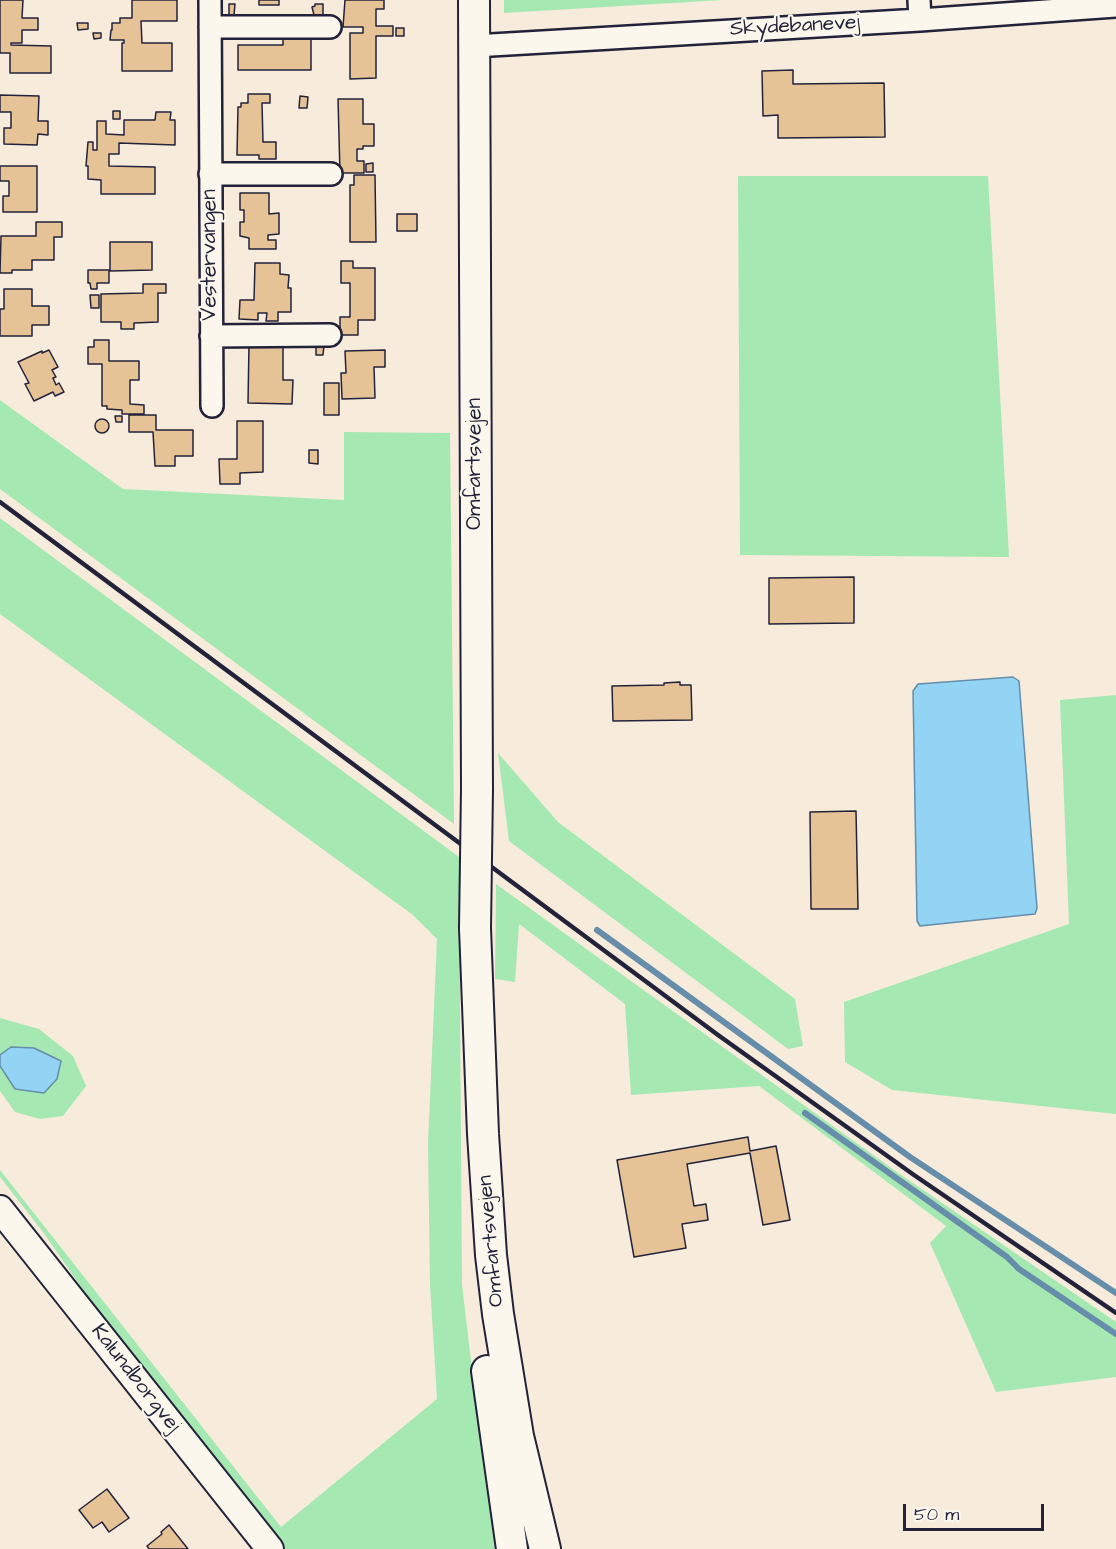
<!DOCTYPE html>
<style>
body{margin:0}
#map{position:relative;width:1116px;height:1549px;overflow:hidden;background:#f7ecdb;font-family:"Architects Daughter",sans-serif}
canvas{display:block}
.scale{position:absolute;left:903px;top:1504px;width:141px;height:27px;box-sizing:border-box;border:3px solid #22223b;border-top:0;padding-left:8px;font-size:18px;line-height:21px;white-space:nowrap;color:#22223b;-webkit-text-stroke:4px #fbf7ec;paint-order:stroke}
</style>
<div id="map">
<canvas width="1116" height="1549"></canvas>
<div class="scale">50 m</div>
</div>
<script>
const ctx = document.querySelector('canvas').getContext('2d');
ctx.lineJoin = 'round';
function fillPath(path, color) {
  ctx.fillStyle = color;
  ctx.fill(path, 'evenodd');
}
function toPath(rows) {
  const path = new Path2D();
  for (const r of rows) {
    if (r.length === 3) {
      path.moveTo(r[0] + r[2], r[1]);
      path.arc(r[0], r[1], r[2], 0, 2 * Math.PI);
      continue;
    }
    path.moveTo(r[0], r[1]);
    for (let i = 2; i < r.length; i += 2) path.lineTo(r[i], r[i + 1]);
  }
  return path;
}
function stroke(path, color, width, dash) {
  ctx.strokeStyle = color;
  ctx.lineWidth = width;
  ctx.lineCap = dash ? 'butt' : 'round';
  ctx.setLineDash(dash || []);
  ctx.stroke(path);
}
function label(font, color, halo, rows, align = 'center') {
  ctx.font = font + ' "Architects Daughter",sans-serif';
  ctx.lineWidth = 4.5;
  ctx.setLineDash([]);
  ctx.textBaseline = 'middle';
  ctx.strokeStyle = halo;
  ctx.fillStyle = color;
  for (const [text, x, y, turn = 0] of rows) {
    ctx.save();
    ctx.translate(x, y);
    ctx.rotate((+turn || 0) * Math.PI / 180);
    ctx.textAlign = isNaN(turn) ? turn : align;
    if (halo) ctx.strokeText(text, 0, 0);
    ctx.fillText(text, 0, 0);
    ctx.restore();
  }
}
fillPath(toPath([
 [504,0,723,0,504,13],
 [738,176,988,176,1009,557,740,555],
 [0,400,123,489,344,500,344,432,450,433,454,824,0,489],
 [0,518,459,857,462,1284,479,1430,499,1549,286,1549,99,1313,43,1232,0,1177,0,1170,281,1527,437,1399,430,1285,428,1143,437,939,413,915,0,614],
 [1116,695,1116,1114,892,1090,845,1062,844,1002,1069,924,1060,700],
 [498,753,558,822,795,999,803,1046,788,1049,509,841],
 [496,884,894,1170,1116,1322,1116,1377,996,1392,930,1243,946,1226,759,1086,631,1095,625,1004,519,924,515,982,495,979],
 [0,1018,39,1029,73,1056,86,1086,63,1116,40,1119,15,1112,0,1091]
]), '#a6e8b2');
const water = toPath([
 [1013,677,1019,681,1037,908,1035,914,920,926,917,921,913,691,918,684,1013,677],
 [11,1047,34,1048,61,1061,57,1079,44,1093,15,1089,0,1066,0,1055,11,1047]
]);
fillPath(water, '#93d4f4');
stroke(water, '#668daa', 1.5);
stroke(toPath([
 [597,930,910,1157,1116,1293],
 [805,1113,1007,1257,1019,1269,1116,1334]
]), '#668daa', 6);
const building = toPath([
 [0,0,23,0,22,18,38,18,38,30,22,30,22,43,11,43,11,45,51,46,51,73,10,73,10,53,0,53,0,0],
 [132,0,177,0,177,21,141,21,142,43,172,43,172,71,122,71,122,43,124,43,124,40,110,40,111,30,112,30,112,23,120,23,120,18,132,18,132,0],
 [259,0,279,0,279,5,259,5,259,0],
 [345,0,384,0,384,9,376,9,376,26,393,26,393,36,376,36,376,78,350,79,350,33,363,33,363,27,343,27,345,0],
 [229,4,235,4,234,15,229,15,229,4],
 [315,4,323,4,323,15,314,15,312,7,315,6,315,4],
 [77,23,88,23,88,29,78,30,77,23],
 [396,28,404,28,404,36,396,36,396,28],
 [93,33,101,33,101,38,94,39,93,33],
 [283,35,311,35,311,70,238,70,238,45,283,45,283,35],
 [793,70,793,84,884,83,885,137,778,138,778,115,763,116,762,71,793,70],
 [248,94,270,94,270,103,262,103,263,142,276,142,276,159,259,159,259,155,237,155,238,107,241,107,241,103,248,103,248,94],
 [0,95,39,96,38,121,48,121,48,135,38,134,37,145,4,144,4,128,11,128,11,112,0,112,0,95],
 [300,96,308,97,307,108,299,108,300,96],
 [338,99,363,99,363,124,374,124,374,146,363,146,363,149,357,149,357,161,364,161,364,173,340,173,338,99],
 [113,111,120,111,120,119,113,119,113,111],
 [156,112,171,112,170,120,175,120,175,145,119,143,119,154,109,154,109,166,155,167,155,194,101,194,101,180,88,179,88,166,86,166,88,142,93,142,93,150,97,150,97,121,106,121,106,134,124,135,124,120,155,120,156,112],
 [373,163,373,172,366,172,366,164,373,163],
 [0,166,37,166,37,212,3,212,3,196,9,196,9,181,0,181,0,166],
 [354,175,375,175,376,242,350,242,350,185,354,185,354,175],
 [240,193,269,193,269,214,279,213,279,234,268,235,268,240,276,240,276,249,249,249,249,238,240,236,240,222,244,222,244,210,240,210,240,193],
 [397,214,417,214,417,231,397,231,397,214],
 [36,222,62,222,62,237,54,237,54,260,32,260,32,270,12,270,12,273,0,273,1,236,36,236,36,222],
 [110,242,152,242,152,270,110,271,110,242],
 [341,261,353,261,353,268,375,268,375,320,358,320,358,335,340,335,340,317,350,317,350,283,341,283,341,261],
 [255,263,280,263,280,274,289,275,288,288,291,288,291,312,278,312,278,321,266,321,267,313,258,313,258,320,239,319,240,300,254,300,255,263],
 [88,270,109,270,109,283,97,283,97,289,91,289,90,283,88,283,88,270],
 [143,284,166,284,166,293,158,293,158,322,134,323,134,329,121,329,121,322,101,322,101,294,143,293,143,284],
 [4,289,32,289,32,306,49,306,49,325,32,325,32,336,0,336,0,309,4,309,4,289],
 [90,295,99,295,99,308,91,308,90,295],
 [94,340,109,340,109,361,139,361,139,380,130,380,130,404,144,405,144,414,122,414,122,410,107,409,107,406,102,406,102,364,88,364,88,347,94,347,94,340],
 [249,344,261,345,261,347,283,347,283,380,293,380,292,404,248,403,249,344],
 [316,345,324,345,323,355,316,355,316,345],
 [49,350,58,367,52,370,56,377,53,378,56,385,59,383,64,392,55,396,53,392,34,401,25,384,29,383,18,362,42,351,42,353,49,350],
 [385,350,385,367,374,367,375,398,342,399,341,373,346,373,345,351,385,350],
 [324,383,339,383,339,415,324,415,324,383],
 [129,415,156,415,156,430,193,430,193,456,175,456,175,466,155,466,153,432,129,432,129,415],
 [115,416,122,416,122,422,116,422,115,416],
 [102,426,7],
 [237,421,263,421,263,472,240,473,240,484,220,484,219,459,237,459,237,421],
 [309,450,318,450,318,464,309,463,309,450],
 [854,577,854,623,769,624,769,578,854,577],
 [680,682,680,685,691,685,692,720,613,721,612,686,664,685,664,683,680,682],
 [856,811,858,909,811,909,810,812,856,811],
 [748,1137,750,1151,776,1146,790,1220,763,1225,750,1153,687,1164,694,1206,706,1204,708,1220,682,1224,686,1248,634,1257,617,1160,748,1137],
 [107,1489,129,1518,109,1532,102,1522,93,1528,79,1510,107,1489],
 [169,1525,188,1549,149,1549,147,1546,162,1534,161,1532,169,1525]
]);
fillPath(building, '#e6c297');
stroke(building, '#22223b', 1.5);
const minor = toPath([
 [210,0,212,406],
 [919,0,920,20],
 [210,27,330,27],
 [474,46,920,20,1116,6],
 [210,174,331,174],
 [211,336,330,335]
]);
const tertiary = toPath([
 [0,1209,270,1549]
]);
const secondary = toPath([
 [474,0,477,789],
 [475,928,483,1134,491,1255,498,1314,518,1436,545,1549],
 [487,1371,512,1549]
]);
stroke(minor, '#22223b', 26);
stroke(tertiary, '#22223b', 30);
stroke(secondary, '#22223b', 34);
stroke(minor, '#fbf7ec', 21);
stroke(tertiary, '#fbf7ec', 26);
stroke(secondary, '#fbf7ec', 30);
stroke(toPath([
 [0,502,718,1035,914,1175,1116,1313]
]), '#22223b', 4.5);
const secondaryBridge = toPath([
 [475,928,477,789]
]);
stroke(secondaryBridge, '#22223b', 34, []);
stroke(secondaryBridge, '#fbf7ec', 30);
label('21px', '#22223b', '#fbf7ec', [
 ["Skydebanevej",795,27,-3],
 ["Vestervangen",211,255,-90],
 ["Omfartsvejen",476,464,-90],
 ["Omfartsvejen",492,1241,-95],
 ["Kalundborgvej",135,1379,52]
]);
</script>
